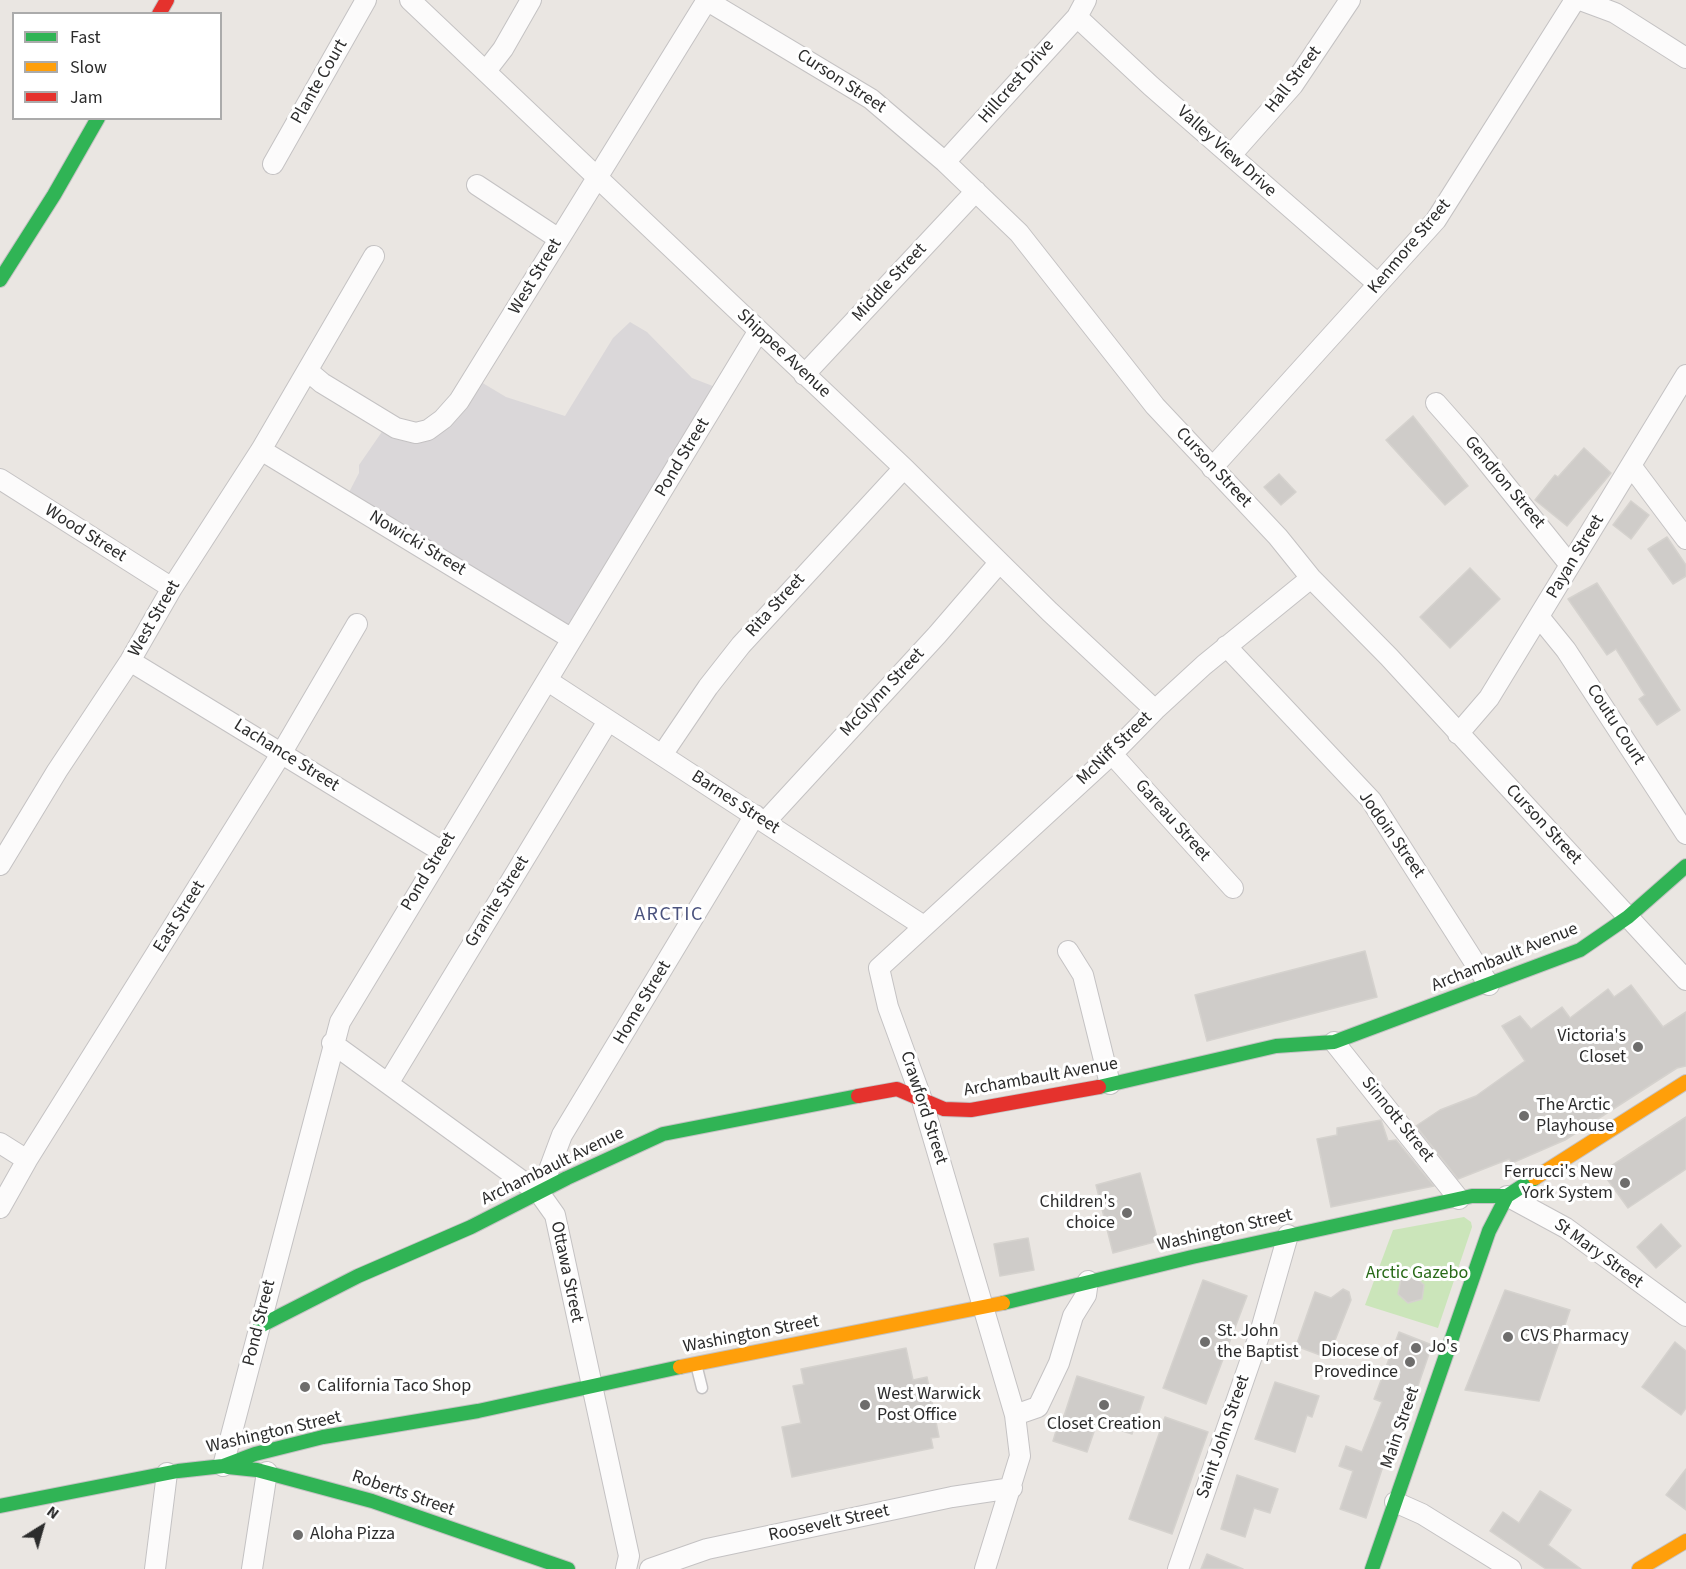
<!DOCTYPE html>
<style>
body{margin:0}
#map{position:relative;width:1686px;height:1569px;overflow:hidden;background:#eae6e2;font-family:"Source Sans 3",sans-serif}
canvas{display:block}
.legend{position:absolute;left:12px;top:12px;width:210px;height:108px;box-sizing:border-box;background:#fff;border:2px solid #ababab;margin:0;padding:8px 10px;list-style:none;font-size:18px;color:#2c2c2c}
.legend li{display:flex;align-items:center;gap:12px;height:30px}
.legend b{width:30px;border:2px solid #ababab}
.north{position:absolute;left:12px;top:1497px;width:60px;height:60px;-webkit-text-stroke:4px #fff;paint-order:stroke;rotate:37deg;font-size:16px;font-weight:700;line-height:24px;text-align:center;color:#2c2c2c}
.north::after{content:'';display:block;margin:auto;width:21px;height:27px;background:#2c2c2c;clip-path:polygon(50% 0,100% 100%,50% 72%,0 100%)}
</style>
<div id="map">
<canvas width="1686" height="1569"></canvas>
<ul class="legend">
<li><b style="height:8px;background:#30b455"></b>Fast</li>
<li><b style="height:8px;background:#ff9f0a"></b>Slow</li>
<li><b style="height:8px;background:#e5322d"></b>Jam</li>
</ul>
<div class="north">N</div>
</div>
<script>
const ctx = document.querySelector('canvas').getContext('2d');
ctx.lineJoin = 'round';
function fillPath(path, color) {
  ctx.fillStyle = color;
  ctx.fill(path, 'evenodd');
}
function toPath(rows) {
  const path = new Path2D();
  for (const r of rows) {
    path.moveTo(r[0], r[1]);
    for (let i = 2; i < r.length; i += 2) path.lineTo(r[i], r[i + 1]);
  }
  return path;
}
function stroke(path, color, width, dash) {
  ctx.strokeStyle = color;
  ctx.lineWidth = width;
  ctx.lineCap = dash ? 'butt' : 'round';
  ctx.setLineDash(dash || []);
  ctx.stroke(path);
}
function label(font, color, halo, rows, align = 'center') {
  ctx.font = font + ' "Source Sans 3",sans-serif';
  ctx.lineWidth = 6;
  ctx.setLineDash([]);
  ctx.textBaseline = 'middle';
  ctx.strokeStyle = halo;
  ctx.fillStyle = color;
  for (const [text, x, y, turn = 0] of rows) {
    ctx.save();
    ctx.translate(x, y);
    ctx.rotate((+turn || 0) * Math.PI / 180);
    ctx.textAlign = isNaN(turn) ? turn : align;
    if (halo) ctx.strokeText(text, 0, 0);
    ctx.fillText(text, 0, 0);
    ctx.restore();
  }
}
fillPath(toPath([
 [630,322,647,332,692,378,723,390,575,636,346,498,359,473,359,465,388,423,423,431,476,379,506,397,565,416,613,338]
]), '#dad7d9');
fillPath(toPath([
 [1464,1217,1471,1222,1472,1227,1438,1328,1365,1305,1393,1230]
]), '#cbe5ba');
const building = toPath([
 [1413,416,1468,486,1445,505,1386,440,1413,416],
 [1584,448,1611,473,1567,526,1535,500,1555,475,1558,477,1584,448],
 [1279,474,1296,492,1281,505,1264,487,1279,474],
 [1631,501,1649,515,1631,539,1613,525,1631,501],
 [1667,537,1686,565,1686,576,1673,584,1648,549,1667,537],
 [1470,568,1500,599,1450,648,1420,617,1470,568],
 [1597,583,1680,710,1657,725,1639,699,1645,695,1616,649,1607,655,1568,599,1597,583],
 [1365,951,1377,997,1207,1041,1195,995,1365,951],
 [1631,985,1663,1027,1686,1012,1686,1066,1677,1068,1565,1140,1512,1163,1509,1159,1458,1179,1416,1126,1440,1110,1476,1096,1525,1061,1502,1026,1520,1016,1531,1029,1562,1007,1570,1018,1608,989,1614,997,1631,985],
 [1686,1117,1686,1169,1628,1208,1602,1172,1686,1117],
 [1381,1120,1388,1141,1396,1140,1434,1186,1331,1207,1317,1139,1337,1135,1337,1128,1381,1120],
 [1140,1173,1158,1241,1113,1253,1096,1185,1140,1173],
 [1661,1224,1681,1246,1656,1268,1637,1247,1661,1224],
 [1028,1238,1034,1270,1000,1276,994,1244,1028,1238],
 [1413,1275,1424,1285,1422,1299,1408,1303,1398,1294,1401,1279,1413,1275],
 [1203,1280,1247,1296,1206,1404,1163,1388,1203,1280],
 [1343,1289,1349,1292,1351,1300,1328,1358,1296,1346,1315,1292,1331,1298,1343,1289],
 [1505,1290,1570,1310,1539,1401,1465,1390,1505,1290],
 [1399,1332,1432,1345,1409,1412,1402,1409,1382,1459,1385,1460,1366,1518,1340,1509,1353,1471,1339,1466,1346,1446,1362,1452,1382,1402,1374,1399,1399,1332],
 [1675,1342,1686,1351,1686,1408,1681,1415,1642,1387,1675,1342],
 [906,1348,913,1380,927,1377,939,1437,931,1438,933,1448,792,1477,782,1427,801,1423,793,1386,804,1384,801,1369,906,1348],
 [1077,1376,1144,1397,1132,1434,1097,1423,1087,1452,1053,1441,1061,1415,1064,1416,1077,1376],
 [1275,1382,1319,1396,1312,1417,1307,1415,1295,1452,1255,1439,1275,1382],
 [1165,1417,1208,1432,1172,1534,1129,1519,1165,1417],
 [1686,1469,1686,1510,1666,1495,1686,1469],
 [1237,1475,1278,1489,1270,1513,1254,1508,1245,1537,1221,1529,1237,1475],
 [1540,1491,1571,1510,1548,1545,1581,1569,1546,1569,1490,1531,1503,1512,1519,1523,1540,1491],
 [1207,1554,1243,1569,1201,1569,1207,1554]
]);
fillPath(building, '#cfccc9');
stroke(building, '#d5d2ce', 1.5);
const lane = toPath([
 [696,1364,702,1388]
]);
const street = toPath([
 [410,0,904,468,1050,612,1155,710],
 [706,0,871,99,945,162,1019,233,1155,406,1278,537,1311,578,1389,657,1686,980],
 [1580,0,1615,13,1686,58],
 [1077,17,1151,86,1378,284],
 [486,71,503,49,531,0],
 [1231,155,1293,85,1350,0],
 [945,162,1077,17,1086,0],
 [273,164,366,0],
 [477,185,559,239],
 [309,372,322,383,396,428,416,433,428,430,443,419,459,401,707,0],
 [804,375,976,191],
 [1436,403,1475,447,1570,565],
 [261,450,572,639],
 [1632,467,1686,539],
 [1212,468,1436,220,1575,0],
 [0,479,172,588],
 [1540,618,1566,650,1686,834],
 [1226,646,1371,800,1489,985],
 [130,661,441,851],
 [548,681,922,925],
 [1458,734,1489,698,1686,375],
 [1112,754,1233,888],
 [662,755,708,687,741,645,904,468],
 [765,822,937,635,999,563],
 [0,865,57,771,130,661,172,588,261,450,374,256],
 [1068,951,1083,975,1110,1084],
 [1334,1042,1459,1199],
 [332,1043,540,1194,555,1215,629,1556,626,1569],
 [389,1082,608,721],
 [0,1143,27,1160],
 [540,1194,562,1135,755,815],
 [1507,1196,1566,1228,1686,1316],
 [0,1208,27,1160,281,754,357,624],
 [1015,1415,1038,1407,1059,1363,1073,1316,1086,1295,1088,1281],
 [223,1466,340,1022,758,332],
 [1395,1502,1422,1514,1511,1569],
 [155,1569,167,1473],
 [252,1569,267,1472],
 [650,1569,707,1549,952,1497,1012,1488],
 [985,1569,1020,1456,1015,1415,922,1100,888,1007,879,968,1112,754,1155,710,1204,665,1311,578],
 [1178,1569,1260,1333,1288,1235]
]);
const fast = toPath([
 [0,280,54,195,98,118],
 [1099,1087,1276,1046,1334,1042,1580,950,1628,917,1686,866],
 [1003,1303,1192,1257,1472,1196,1507,1196],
 [260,1326,358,1276,471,1227,567,1178,663,1134,858,1096],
 [228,1467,257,1470,372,1501,568,1569],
 [0,1506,178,1471,223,1466,255,1454,323,1437,478,1411,680,1367],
 [1372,1569,1489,1231,1507,1196,1535,1178]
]);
const slow = toPath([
 [1535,1178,1686,1082],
 [680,1367,1003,1303],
 [1639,1569,1686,1541]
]);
const jam = toPath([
 [159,14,167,0],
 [858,1096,897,1089,944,1109,971,1110,1099,1087]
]);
stroke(lane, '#c4c2c3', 13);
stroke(street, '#c4c2c3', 22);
stroke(fast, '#c4c2c3', 16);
stroke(slow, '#c4c2c3', 16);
stroke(jam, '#c4c2c3', 16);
stroke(lane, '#fcfbfb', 10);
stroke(street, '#fcfbfb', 20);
stroke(fast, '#30b455', 14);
stroke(slow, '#ff9f0a', 14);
stroke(jam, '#e5322d', 14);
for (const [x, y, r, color] of [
 [1638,1047,6,"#6e6d6c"],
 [1524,1116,6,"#6e6d6c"],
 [1625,1183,6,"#6e6d6c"],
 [1127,1213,6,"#6e6d6c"],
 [1508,1337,6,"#6e6d6c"],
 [1205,1342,6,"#6e6d6c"],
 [1416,1348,6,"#6e6d6c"],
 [1410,1362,6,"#6e6d6c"],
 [305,1387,6,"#6e6d6c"],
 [865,1405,6,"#6e6d6c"],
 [1104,1405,6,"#6e6d6c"],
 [298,1535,6,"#6e6d6c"]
]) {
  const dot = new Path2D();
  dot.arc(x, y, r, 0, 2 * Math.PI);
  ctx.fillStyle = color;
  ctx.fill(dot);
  stroke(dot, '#fff', 2);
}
label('18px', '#2c2c2c', '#fff', [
 ["Hall Street",1294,80,-52],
 ["Plante Court",320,82,-60],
 ["Curson Street",841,82,33],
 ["Hillcrest Drive",1017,82,-49],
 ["Valley View Drive",1226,152,42],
 ["Kenmore Street",1410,247,-50],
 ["West Street",536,277,-59],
 ["Middle Street",890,283,-47],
 ["Shippee Avenue",783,354,43],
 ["Pond Street",683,458,-59],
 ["Curson Street",1213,468,47],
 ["Gendron Street",1504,483,50],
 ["Wood Street",85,534,32],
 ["Nowicki Street",417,544,31],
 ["Payan Street",1576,557,-59],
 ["Rita Street",776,606,-48],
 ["West Street",155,619,-60],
 ["McGlynn Street",883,693,-47],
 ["Coutu Court",1615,725,57],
 ["McNiff Street",1115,749,-44],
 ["Lachance Street",286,756,32],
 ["Barnes Street",735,803,33],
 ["Gareau Street",1172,821,48],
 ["Curson Street",1543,825,47],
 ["Jodoin Street",1391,835,55],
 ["Pond Street",429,872,-59],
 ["Granite Street",498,902,-58],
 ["East Street",180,917,-58],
 ["Archambault Avenue",1505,958,-22],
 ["Home Street",643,1003,-59],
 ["Archambault Avenue",1041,1078,-10],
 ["Crawford Street",923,1108,72],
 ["Sinnott Street",1397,1120,51],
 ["Archambault Avenue",553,1167,-26],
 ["Washington Street",1225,1231,-13],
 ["St Mary Street",1598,1254,36],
 ["Ottawa Street",566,1272,78],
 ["Pond Street",260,1323,-76],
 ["Washington Street",751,1335,-11],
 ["Main Street",1401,1428,-71],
 ["Washington Street",274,1433,-13],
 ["Saint John Street",1224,1437,-71],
 ["Roberts Street",403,1494,19],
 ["Roosevelt Street",829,1524,-12]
]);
label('18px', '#2c2c2c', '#fff', [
 ["Victoria's",1626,1037,"right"],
 ["Closet",1626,1058,"right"],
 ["The Arctic",1536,1106],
 ["Playhouse",1536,1127],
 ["Ferrucci's New",1613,1173,"right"],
 ["York System",1613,1194,"right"],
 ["Children's",1115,1203,"right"],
 ["choice",1115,1224,"right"],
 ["St. John",1217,1332],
 ["the Baptist",1217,1353],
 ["CVS Pharmacy",1520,1337],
 ["Jo's",1428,1348],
 ["Diocese of",1398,1352,"right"],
 ["Provedince",1398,1373,"right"],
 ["California Taco Shop",317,1387],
 ["West Warwick",877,1395],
 ["Post Office",877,1416],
 ["Closet Creation",1104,1425,"center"],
 ["Aloha Pizza",310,1535]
], 'left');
label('18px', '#296b19', '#fff', [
 ["Arctic Gazebo",1417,1274]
]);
ctx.letterSpacing = '1.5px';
label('20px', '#4b537e', '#fff', [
 ["ARCTIC",669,916]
]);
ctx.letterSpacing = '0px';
</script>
